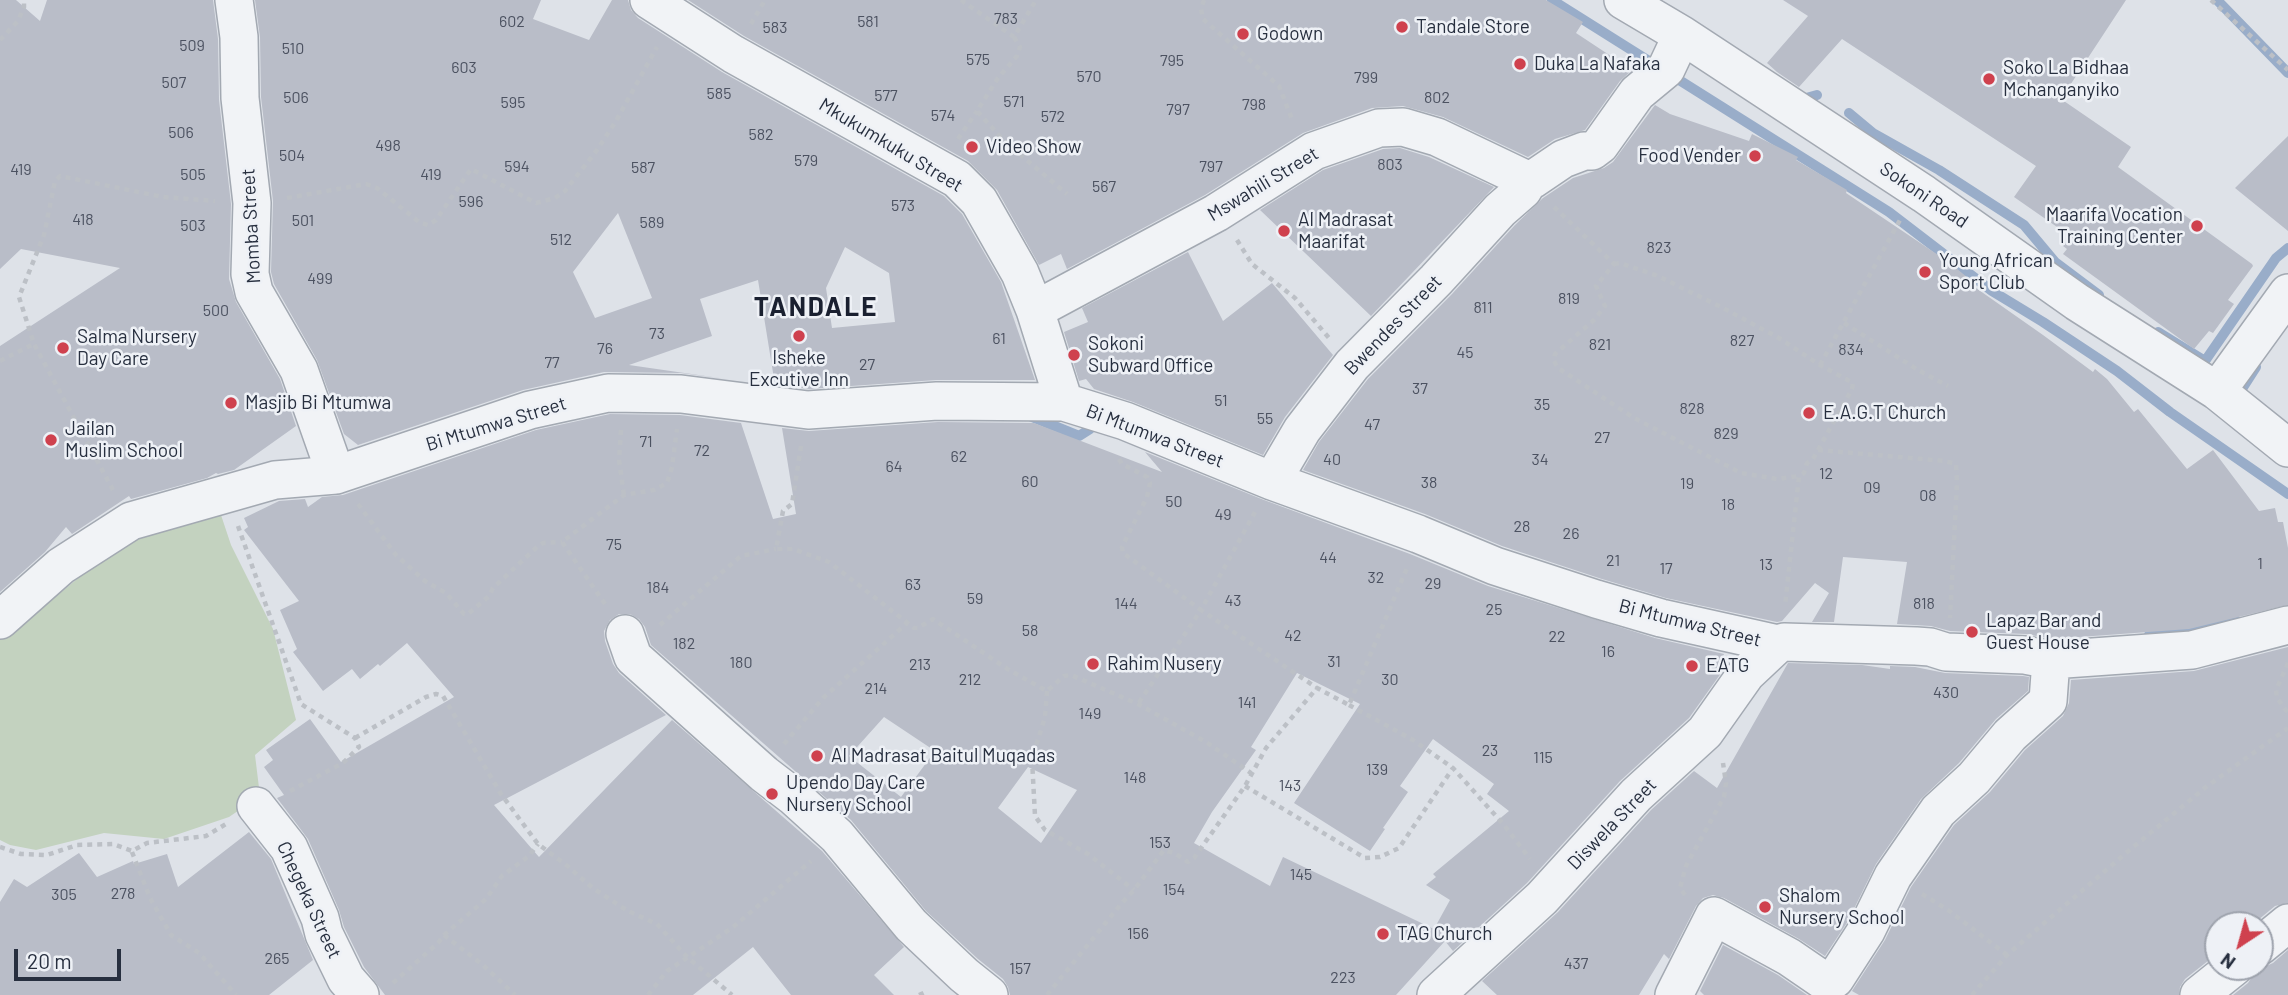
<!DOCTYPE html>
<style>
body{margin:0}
#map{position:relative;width:2288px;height:995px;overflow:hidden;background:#dee2e8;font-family:Barlow,sans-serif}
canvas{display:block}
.north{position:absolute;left:2204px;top:911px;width:70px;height:70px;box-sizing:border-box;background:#eef1f6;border:2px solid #9ea3ad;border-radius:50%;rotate:216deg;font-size:19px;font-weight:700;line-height:28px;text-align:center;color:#272f3f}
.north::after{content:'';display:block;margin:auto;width:24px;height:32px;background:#cf414e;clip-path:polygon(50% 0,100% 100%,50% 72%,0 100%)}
.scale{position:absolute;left:14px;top:949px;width:107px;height:32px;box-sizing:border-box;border:4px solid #272f3f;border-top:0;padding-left:9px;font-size:21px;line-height:24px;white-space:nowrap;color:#272f3f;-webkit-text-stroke:5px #eef1f6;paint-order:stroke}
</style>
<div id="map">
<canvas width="2288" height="995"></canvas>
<div class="north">N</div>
<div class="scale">20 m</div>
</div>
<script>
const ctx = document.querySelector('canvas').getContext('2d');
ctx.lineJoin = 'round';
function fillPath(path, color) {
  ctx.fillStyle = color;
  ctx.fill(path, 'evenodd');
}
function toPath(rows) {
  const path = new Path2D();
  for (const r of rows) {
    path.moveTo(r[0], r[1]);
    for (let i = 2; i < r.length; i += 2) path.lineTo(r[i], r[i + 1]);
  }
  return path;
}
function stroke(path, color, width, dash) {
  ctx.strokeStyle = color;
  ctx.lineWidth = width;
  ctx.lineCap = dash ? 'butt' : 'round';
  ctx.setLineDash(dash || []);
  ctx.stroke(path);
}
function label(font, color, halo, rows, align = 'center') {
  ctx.font = font + ' Barlow,sans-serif';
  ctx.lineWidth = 5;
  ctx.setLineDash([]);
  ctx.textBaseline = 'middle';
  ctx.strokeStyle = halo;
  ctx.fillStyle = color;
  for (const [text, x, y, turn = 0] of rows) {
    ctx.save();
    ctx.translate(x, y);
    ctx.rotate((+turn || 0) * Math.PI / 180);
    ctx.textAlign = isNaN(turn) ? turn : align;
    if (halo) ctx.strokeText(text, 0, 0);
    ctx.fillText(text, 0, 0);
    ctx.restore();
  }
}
fillPath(toPath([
 [220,512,231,545,273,629,296,720,255,755,260,796,229,817,164,839,104,833,36,850,10,845,0,840,0,639,65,589,124,540]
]), '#c3d2bf');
stroke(toPath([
 [1552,0,1889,212,1992,291,2043,322,2117,371,2170,412,2288,494],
 [2217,0,2288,73],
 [1799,100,1817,95],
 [1849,113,1873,133,1939,170,2024,225,2055,262,2099,295],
 [2158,332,2205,361,2276,258,2288,248],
 [2246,397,2240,392,2256,367],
 [1025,414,1079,436,1090,429,1098,417],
 [2149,635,2237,621]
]), '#99adc9', 10);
fillPath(toPath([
 [0,0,16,0,40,21,47,0,213,0,218,39,219,100,231,204,229,279,236,302,280,379,296,426,234,470,218,474,216,473,207,478,131,499,129,496,72,534,66,527,45,552,0,592,0,346,120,268,21,249,0,269],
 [255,0,541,0,533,19,589,40,612,0,628,0,631,10,638,18,722,72,944,196,962,214,1001,282,1035,380,936,380,809,389,775,385,758,280,700,299,712,336,629,365,726,379,681,373,604,372,523,390,358,445,344,434,317,360,274,284,271,272,273,201,261,97,260,37],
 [618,213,652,298,595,318,573,272],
 [845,247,889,273,895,322,832,328,826,288],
 [688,0,1546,0,1583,22,1576,33,1632,70,1620,81,1585,130,1555,139,1528,157,1443,117,1403,106,1372,108,1303,133,1205,195,1067,269,1061,254,1039,265,997,190,968,161,744,36],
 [1783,0,2126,0,2061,99,2131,147,2118,167,2252,264,2253,266,2228,300,2234,304,2213,333,2209,331,2194,349,2063,254,2067,249,2063,246,2070,236,2014,197,2036,166,1842,39,1799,87,1777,72,1767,63,1808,16],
 [1655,105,1670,114,1749,141,1752,134,1798,157,1796,160,1847,190,1846,193,1950,263,1968,278,1966,281,2043,335,2093,372,2095,369,2107,379,2134,412,2138,409,2187,469,2213,450,2259,511,2275,508,2278,522,2283,522,2288,548,2288,605,2189,629,2052,639,2026,634,1950,631,1931,626,1897,624,1907,562,1843,557,1834,622,1812,622,1829,593,1815,583,1782,621,1777,622,1666,598,1602,579,1502,546,1425,514,1303,470,1319,442,1368,379,1452,294,1515,225,1543,198,1573,178,1604,168,1613,162],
 [2288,136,2288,231,2235,188],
 [1400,148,1429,157,1494,187,1371,316,1260,210,1323,170,1383,149],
 [1188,252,1223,321,1272,283,1333,355,1285,417,1263,455,1133,402,1094,389,1086,379,1079,381,1064,332,1088,322,1082,308],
 [610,414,680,415,741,423,773,519,796,514,782,428,809,431,938,422,1034,423,1162,472,1145,452,1264,500,1410,554,1488,586,1655,638,1724,654,1719,667,1724,669,1689,718,1620,781,1527,883,1453,951,1445,941,1396,995,1010,995,1008,987,1003,979,978,959,926,911,851,820,651,645,645,627,639,619,630,614,619,614,610,620,604,631,605,641,613,664,619,673,666,715,494,805,539,857,672,720,822,851,904,947,874,975,894,995,791,995,753,947,693,995,385,995,364,967,344,927,339,910,308,839,277,798,284,795,264,767,273,760,266,750,310,719,341,762,454,697,407,643,380,666,378,664,360,679,352,669,323,691,293,652,297,649,280,610,299,601,244,530,248,527,244,518,279,501,305,499,308,507,322,497,343,495,536,430],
 [1297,673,1360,704,1294,803,1370,851,1385,829,1383,828,1408,792,1400,786,1433,739,1494,784,1487,794,1509,811,1433,874,1436,877,1426,885,1450,900,1434,929,1283,857,1270,886,1194,843,1212,812,1256,750,1251,747],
 [884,717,935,751,901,797,849,756],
 [1028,767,1077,790,1041,843,998,808],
 [2288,647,2288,903,2275,906,2252,925,2218,925,2218,953,2185,979,2180,987,2179,995,1859,995,1852,991,1885,940,1911,887,1954,825,1990,792,2025,750,2063,716,2069,703,2071,680,2194,671],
 [1788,663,1862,665,1890,669,1890,666,1915,667,1945,673,2023,676,2029,677,2028,691,1996,719,1959,763,1921,799,1876,864,1848,921,1825,956,1799,939,1724,898,1713,895,1703,898,1696,906,1669,959,1664,954,1639,995,1497,995,1482,981,1558,912,1651,810,1694,771,1717,788],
 [249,832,271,859,313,960,269,995,0,995,0,902,14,879,27,887,79,853,97,877,133,861,134,864,167,854,178,887],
 [1723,945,1778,975,1807,995,1704,995,1700,991],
 [2288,950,2288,995,2233,995,2248,983,2253,975,2255,967,2264,967,2273,963]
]), '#b9bdc8');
const minor = toPath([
 [234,0,239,37,240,98,252,203,250,274,254,292,299,370,336,475],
 [649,0,733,54,957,179,979,201,1020,273,1035,310,1064,402],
 [1623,0,1682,35,1924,194,2077,302,2217,391,2288,448],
 [1035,310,1216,213,1314,151,1379,128,1403,127,1437,137,1523,178,1532,180,1563,159,1584,151,1592,151,1600,145,1637,93,1666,69,1682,35],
 [2217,391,2288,293],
 [1272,481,1302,430,1352,365,1436,280,1500,210,1523,190,1529,180],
 [0,620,61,566,131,521,275,480,336,475,530,410,608,393,681,394,808,410,937,401,1064,402,1125,421,1272,481,1418,534,1495,566,1596,599,1661,618,1778,644,1784,642,1916,646,1930,647,1946,652,2025,655,2051,660,2192,650,2288,625],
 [625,634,633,657,764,774,794,797,837,836,911,925,964,975,989,995],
 [256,806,289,848,320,918,324,934,346,979,360,995],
 [2260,946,2288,923],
 [1436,995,1542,898,1636,795,1705,732,1746,674,1778,644],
 [1674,995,1714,916,1789,957,1827,983,1835,979,1866,931,1893,876,1938,811,1974,778,2010,735,2048,701,2051,660],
 [2199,995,2234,967]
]);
stroke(minor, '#a3a9b2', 40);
stroke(toPath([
 [961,0,1014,37,1036,0],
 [1204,0,1201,9,1203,19,1279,86,1293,122],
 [2211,0,2288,70],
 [751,24,765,0],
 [1014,37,1020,47,1017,56,998,78,977,111,1004,141,1067,194],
 [0,40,18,21,24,7,24,0],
 [958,139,977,111],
 [287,198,366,184,377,188,419,222,428,225,436,220,471,169,536,203,555,198,565,191,597,150,616,121,657,47],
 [1554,207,1614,264,1596,286,1605,306,1594,320,1555,354,1554,361,1558,368,1634,418,1741,473,1777,479,1799,476],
 [1237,240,1252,264,1295,298,1329,338],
 [1614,264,1620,263,1658,276,1721,307,1779,338,1820,365,1853,383,1852,389,1813,459,1807,463,1804,473,1799,476,1785,606],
 [1844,323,1918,370,1948,386],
 [0,361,34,344],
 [1820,365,1900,220],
 [621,430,619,460,624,495],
 [801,446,792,504,783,511,776,549,793,549,829,562,914,628,918,628,933,619,1009,670,1047,691,1064,676,1071,675,1138,704,1206,742,1251,773],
 [1818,450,1945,461,1956,464,1957,483,1950,618],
 [1119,459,1122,464,1147,477,1150,483,1147,497,1122,547,1123,553,1201,610,1138,704],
 [113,490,34,344,19,297,44,235,55,181,60,176,163,197,215,201],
 [358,504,396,555,425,581,446,593,464,614,468,614,489,596,493,588,537,547,543,543,562,542],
 [1255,512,1201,610,1317,688],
 [238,526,301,704,355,738,359,747,343,763,290,791],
 [605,604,562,542,624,495,654,490,667,483,672,467,677,429],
 [660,625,741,556,776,549],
 [2288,663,2276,690,2277,698,2288,713],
 [1047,691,1045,717,1032,759,1035,816,1045,830,1088,854,1134,890],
 [1349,705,1413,740,1453,768,1504,825,1530,859],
 [355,738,426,697,436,694,443,696,501,794,538,844,565,864,594,889,628,911,657,924,687,957,732,995],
 [784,744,823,698,907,623],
 [1245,786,1365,858,1380,857,1399,848,1453,768],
 [0,847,21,854,47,855,77,845,113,844,132,851,147,843,206,836,226,824],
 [132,852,150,898,171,935,199,953,236,995],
 [1922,894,1948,910,2007,955],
 [1685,895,1680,888,1686,866,1724,797,1726,783,1723,763],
 [444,935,483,965,515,995],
 [393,983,438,943,444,935,486,899,502,876,529,856,538,844],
 [648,995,667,971,732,928,811,861],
 [919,995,928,991],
 [1047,995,1121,904,1134,890,1164,850,1174,853,1188,862,1194,858,1245,786,1266,748,1317,688,1349,705,1407,568],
 [1972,995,2007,955,2126,853,2206,787,2288,728]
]), '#bcc0c6', 4.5, [5, 5]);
stroke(minor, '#f1f3f6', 37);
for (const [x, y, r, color] of [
 [1402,27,7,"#cf414e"],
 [1243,34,7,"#cf414e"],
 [1520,64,7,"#cf414e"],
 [1989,79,7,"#cf414e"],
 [972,147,7,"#cf414e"],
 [1755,156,7,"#cf414e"],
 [2197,226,7,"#cf414e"],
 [1284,231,7,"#cf414e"],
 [1925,272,7,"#cf414e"],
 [799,336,7,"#cf414e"],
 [63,348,7,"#cf414e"],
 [1074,355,7,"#cf414e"],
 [231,403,7,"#cf414e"],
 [1809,413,7,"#cf414e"],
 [51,440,7,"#cf414e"],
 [1972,632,7,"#cf414e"],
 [1093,664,7,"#cf414e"],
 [1692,666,7,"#cf414e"],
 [817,756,7,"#cf414e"],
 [772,794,7,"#cf414e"],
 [1765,907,7,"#cf414e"],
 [1383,934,7,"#cf414e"]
]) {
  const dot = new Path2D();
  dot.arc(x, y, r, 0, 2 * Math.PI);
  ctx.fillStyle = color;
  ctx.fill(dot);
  stroke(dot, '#eef1f6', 2.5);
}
label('16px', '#4c5261', null, [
 ["783",1006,19],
 ["602",512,22],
 ["581",868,22],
 ["583",775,28],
 ["509",192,46],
 ["510",293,49],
 ["575",978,60],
 ["795",1172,61],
 ["603",464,68],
 ["570",1089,77],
 ["799",1366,78],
 ["507",174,83],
 ["585",719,94],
 ["577",886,96],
 ["506",296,98],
 ["802",1437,98],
 ["571",1014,102],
 ["595",513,103],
 ["798",1254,105],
 ["797",1178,110],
 ["574",943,116],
 ["572",1053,117],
 ["506",181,133],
 ["582",761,135],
 ["498",388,146],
 ["504",292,156],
 ["579",806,161],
 ["803",1390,165],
 ["594",517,167],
 ["797",1211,167],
 ["587",643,168],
 ["419",21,170],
 ["505",193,175],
 ["419",431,175],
 ["567",1104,187],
 ["596",471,202],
 ["573",903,206],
 ["418",83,220],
 ["501",303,221],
 ["589",652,223],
 ["503",193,226],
 ["512",561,240],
 ["823",1659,248],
 ["499",320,279],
 ["819",1569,299],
 ["811",1483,308],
 ["500",216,311],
 ["73",657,334],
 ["61",999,339],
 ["827",1742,341],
 ["821",1600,345],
 ["76",605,349],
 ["834",1851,350],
 ["45",1465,353],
 ["77",552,363],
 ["27",867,365],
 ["37",1420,389],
 ["51",1221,401],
 ["35",1542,405],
 ["828",1692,409],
 ["55",1265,419],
 ["47",1372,425],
 ["829",1726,434],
 ["27",1602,438],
 ["71",646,442],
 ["72",702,451],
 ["62",959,457],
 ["40",1332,460],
 ["34",1540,460],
 ["64",894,467],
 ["12",1826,474],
 ["60",1030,482],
 ["38",1429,483],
 ["19",1687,484],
 ["09",1872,488],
 ["08",1928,496],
 ["50",1174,502],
 ["18",1728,505],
 ["49",1223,515],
 ["28",1522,527],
 ["26",1571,534],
 ["75",614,545],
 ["44",1328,558],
 ["21",1613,561],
 ["1",2260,564],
 ["13",1766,565],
 ["17",1666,569],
 ["32",1376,578],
 ["29",1433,584],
 ["63",913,585],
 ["184",658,588],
 ["59",975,599],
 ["43",1233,601],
 ["144",1126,604],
 ["818",1924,604],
 ["25",1494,610],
 ["58",1030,631],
 ["42",1293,636],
 ["22",1557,637],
 ["182",684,644],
 ["16",1608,652],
 ["31",1334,662],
 ["180",741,663],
 ["213",920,665],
 ["212",970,680],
 ["30",1390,680],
 ["214",876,689],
 ["430",1946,693],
 ["141",1247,703],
 ["149",1090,714],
 ["23",1490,751],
 ["115",1543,758],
 ["139",1377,770],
 ["148",1135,778],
 ["143",1290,786],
 ["153",1160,843],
 ["145",1301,875],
 ["154",1174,890],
 ["278",123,894],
 ["305",64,895],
 ["156",1138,934],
 ["265",277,959],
 ["437",1576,964],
 ["157",1020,969],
 ["223",1343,978]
]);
label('19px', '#272f3f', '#eef1f6', [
 ["Tandale Store",1416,27],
 ["Godown",1257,34],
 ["Duka La Nafaka",1534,64],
 ["Soko La Bidhaa",2003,68],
 ["Mchanganyiko",2003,90],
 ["Video Show",986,147],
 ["Food Vender",1741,156,"right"],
 ["Maarifa Vocation",2183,215,"right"],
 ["Training Center",2183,237,"right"],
 ["Al Madrasat",1298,220],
 ["Maarifat",1298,242],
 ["Young African",1939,261],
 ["Sport Club",1939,283],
 ["Salma Nursery",77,337],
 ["Day Care",77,359],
 ["Sokoni",1088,344],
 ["Subward Office",1088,366],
 ["Isheke",799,358,"center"],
 ["Excutive Inn",799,380,"center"],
 ["Masjib Bi Mtumwa",245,403],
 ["E.A.G.T Church",1823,413],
 ["Jailan",65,429],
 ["Muslim School",65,451],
 ["Lapaz Bar and",1986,621],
 ["Guest House",1986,643],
 ["Rahim Nusery",1107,664],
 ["EATG",1706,666],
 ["Al Madrasat Baitul Muqadas",831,756],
 ["Upendo Day Care",786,783],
 ["Nursery School",786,805],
 ["Shalom",1779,896],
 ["Nursery School",1779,918],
 ["TAG Church",1397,934]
], 'left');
label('19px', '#272f3f', '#eef1f6', [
 ["Mkukumkuku Street",891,145,31],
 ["Mswahili Street",1263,184,-31],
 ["Sokoni Road",1924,195,34],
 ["Momba Street",251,226,-93],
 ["Bwendes Street",1393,325,-46],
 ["Bi Mtumwa Street",496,424,-17],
 ["Bi Mtumwa Street",1155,436,21],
 ["Bi Mtumwa Street",1690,623,14],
 ["Diswela Street",1612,824,-46],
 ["Chegeka Street",309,900,65]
]);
ctx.letterSpacing = '2px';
label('bold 26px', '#1a2030', '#eef1f6', [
 ["TANDALE",816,307]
]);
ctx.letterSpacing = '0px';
</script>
